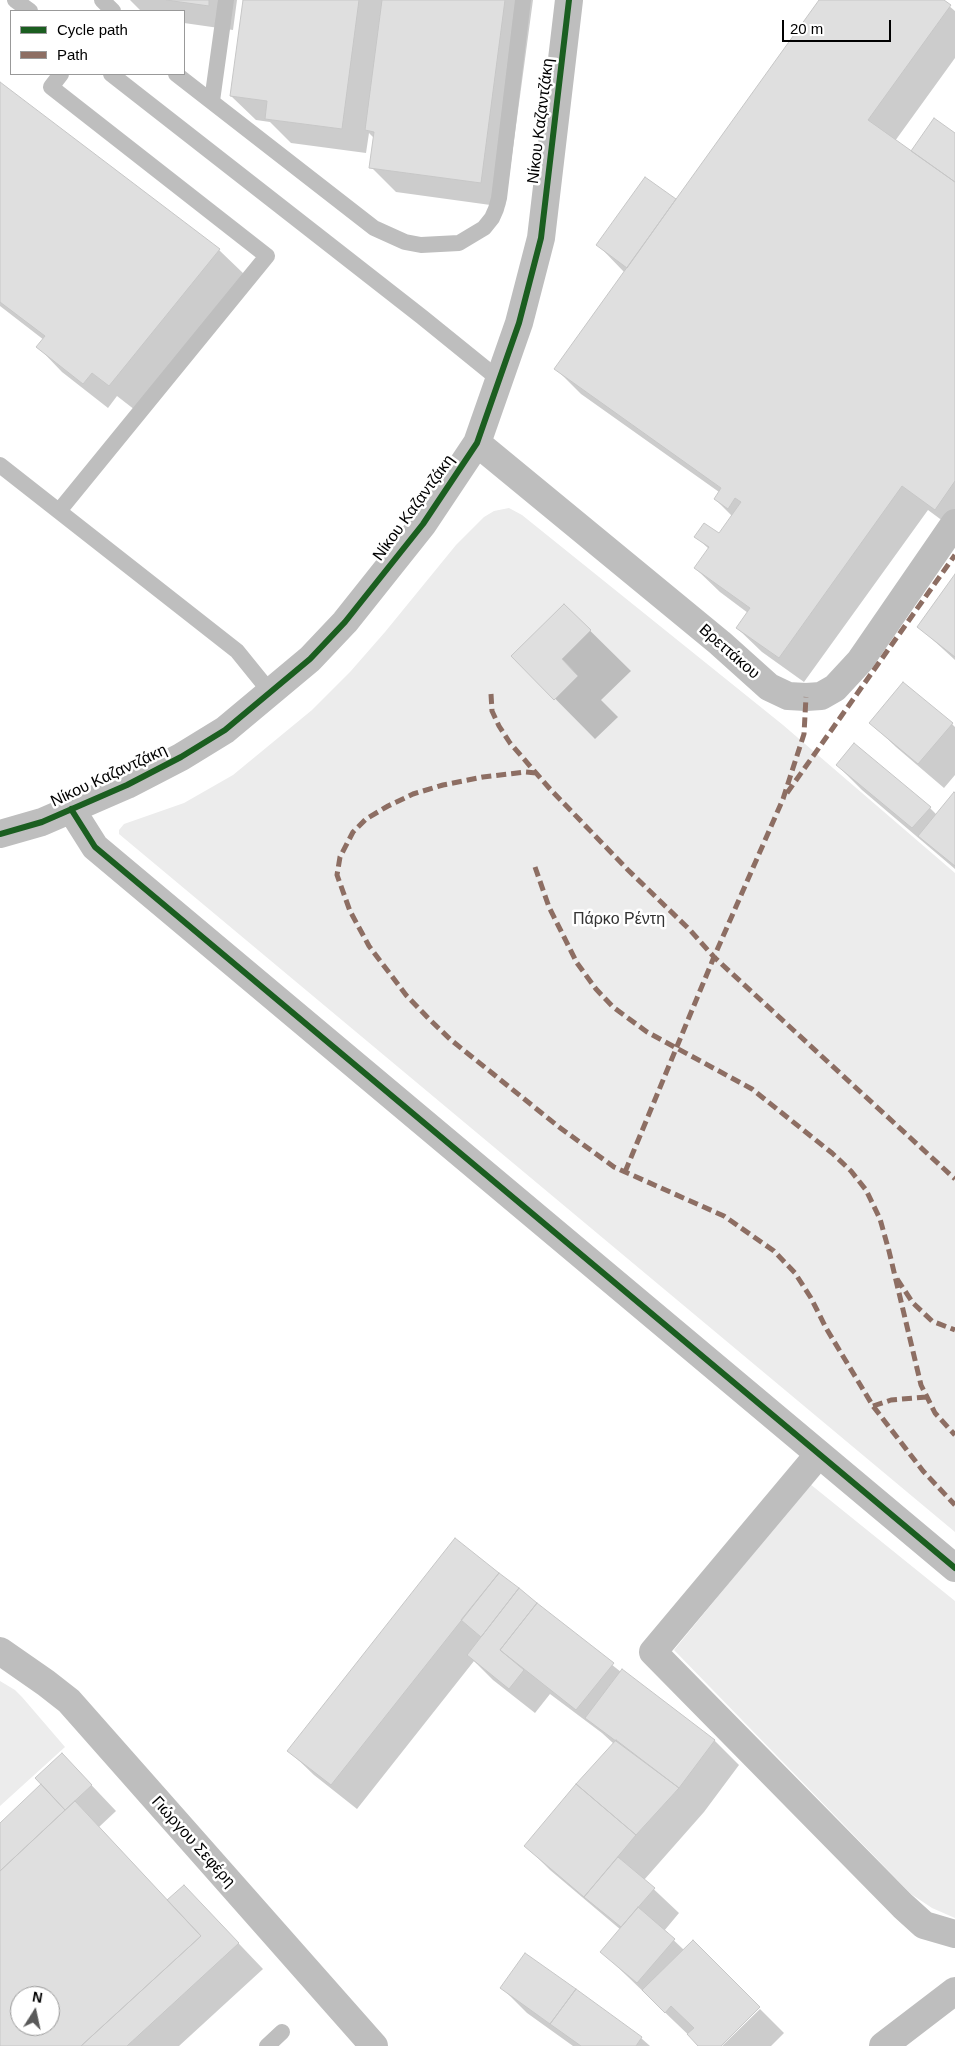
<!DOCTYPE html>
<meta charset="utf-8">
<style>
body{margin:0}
#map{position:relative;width:955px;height:2046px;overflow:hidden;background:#fff;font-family:Arial,sans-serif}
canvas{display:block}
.legend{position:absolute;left:10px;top:10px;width:175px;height:65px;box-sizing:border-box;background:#fff;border:1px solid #999;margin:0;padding:6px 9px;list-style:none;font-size:15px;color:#000}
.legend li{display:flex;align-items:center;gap:10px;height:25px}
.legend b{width:25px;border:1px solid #999}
.north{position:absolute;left:10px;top:1986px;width:50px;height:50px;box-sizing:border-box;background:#fff;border:1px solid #999;border-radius:50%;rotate:10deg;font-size:14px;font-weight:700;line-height:20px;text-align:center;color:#000}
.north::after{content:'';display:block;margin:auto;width:18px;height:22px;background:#595959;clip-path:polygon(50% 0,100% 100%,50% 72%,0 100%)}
.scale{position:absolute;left:782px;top:20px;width:109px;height:22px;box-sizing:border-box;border:2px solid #000;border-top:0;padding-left:6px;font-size:15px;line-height:18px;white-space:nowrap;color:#000;-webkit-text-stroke:4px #fff;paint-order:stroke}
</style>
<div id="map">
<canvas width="955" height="2046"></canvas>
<ul class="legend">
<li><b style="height:6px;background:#1b5e20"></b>Cycle path</li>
<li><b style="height:6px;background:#8d6e63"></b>Path</li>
</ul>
<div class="north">N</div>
<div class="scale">20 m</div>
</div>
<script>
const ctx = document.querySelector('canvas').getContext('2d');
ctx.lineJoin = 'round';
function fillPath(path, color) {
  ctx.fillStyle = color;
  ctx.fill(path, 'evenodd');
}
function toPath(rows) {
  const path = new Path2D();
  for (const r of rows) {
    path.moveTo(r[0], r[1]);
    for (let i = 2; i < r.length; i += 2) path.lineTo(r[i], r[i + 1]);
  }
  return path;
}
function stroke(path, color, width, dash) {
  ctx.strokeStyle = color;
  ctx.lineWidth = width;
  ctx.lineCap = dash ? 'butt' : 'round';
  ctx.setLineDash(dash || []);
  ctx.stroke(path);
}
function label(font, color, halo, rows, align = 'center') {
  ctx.font = font + ' Arial,sans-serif';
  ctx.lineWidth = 5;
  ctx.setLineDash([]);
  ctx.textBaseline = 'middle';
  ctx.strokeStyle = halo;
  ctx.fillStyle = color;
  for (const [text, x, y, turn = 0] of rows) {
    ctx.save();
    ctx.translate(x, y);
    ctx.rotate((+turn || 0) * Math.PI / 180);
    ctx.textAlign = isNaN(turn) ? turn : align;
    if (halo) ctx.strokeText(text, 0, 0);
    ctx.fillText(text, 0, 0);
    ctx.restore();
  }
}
fillPath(toPath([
 [509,508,522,515,783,725,955,873,955,1532,119,834,119,830,124,824,184,803,233,775,312,710,350,672,385,632,456,545,484,517,494,511],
 [810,1484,955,1601,955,1918,932,1908,911,1894,674,1650],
 [0,1681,15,1690,22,1697,65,1747,0,1806]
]), '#ececec');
fillPath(toPath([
 [130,0,237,0,233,30,184,23,184,11,141,11],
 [244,0,533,0,505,207,396,192,371,167,375,139,369,133,366,153,291,143,270,122,256,120,231,96],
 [820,0,942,0,955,11,955,58,895,141,911,153,955,135,955,530,928,510,804,682,762,652,737,628,748,613,720,592,695,568,709,549,696,537,719,534,732,516,715,499,719,492,581,394,556,369,625,273,598,245,645,178,676,201],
 [0,84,219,250,244,274,135,410,117,396,108,408,62,372,38,347,44,340,0,306],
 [955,576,955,660,919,627],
 [564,605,631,671,601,700,618,717,595,739,513,656],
 [871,723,952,724,955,727,955,775,944,788,896,747],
 [837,765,930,808,937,815,955,795,955,869,862,790],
 [455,1540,621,1672,714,1740,739,1765,704,1812,644,1880,679,1913,664,1931,684,1950,719,2046,700,2046,602,1952,621,1930,550,1870,526,1846,614,1744,602,1733,550,1694,535,1713,493,1680,474,1661,357,1809,314,1775,289,1751],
 [62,1754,116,1811,99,1827,168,1901,184,1886,263,1969,179,2046,0,2046,0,1824,43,1784],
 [20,1996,50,1996,50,2026,20,2026],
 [502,1988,641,2038,650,2046,573,2046,527,2013],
 [760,2009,784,2033,771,2046,722,2046]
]), '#0003');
const building = toPath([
 [166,0,209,0,209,6,166,0],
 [243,0,359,0,342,129,265,119,267,101,230,96,243,0],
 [382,0,505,0,481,183,369,168,374,132,365,130,382,0],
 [819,0,944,0,951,5,868,120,955,182,955,481,935,510,902,486,779,658,736,628,750,608,694,568,709,547,694,537,704,523,719,533,741,502,735,498,728,509,714,499,721,488,554,369,819,0],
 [0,82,220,249,109,386,92,373,83,384,36,347,45,336,0,302,0,82],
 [934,118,955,133,955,182,911,151,934,118],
 [645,177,676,199,627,268,596,245,645,177],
 [955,574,955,657,917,627,955,574],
 [564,604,591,630,562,659,578,676,554,700,511,656,564,604],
 [903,682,953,723,918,764,869,723,903,682],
 [854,743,931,807,912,828,836,765,854,743],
 [954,792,955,793,955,866,918,836,954,792],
 [455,1538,499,1573,331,1785,287,1751,455,1538],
 [499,1573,519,1588,481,1637,461,1620,499,1573],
 [519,1588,537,1603,500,1650,524,1670,509,1689,467,1655,519,1588],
 [537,1603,614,1663,576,1710,500,1650,537,1603],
 [622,1669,715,1740,679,1788,585,1718,622,1669],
 [616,1740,679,1788,636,1835,576,1784,616,1740],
 [62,1753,92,1785,65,1810,35,1778,62,1753],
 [41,1784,65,1810,0,1871,0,1823,41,1784],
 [576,1784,636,1835,584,1897,524,1846,576,1784],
 [75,1801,201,1936,81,2046,0,2046,0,1871,75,1801],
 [20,1996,50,1996,50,2026,20,2026,20,1996],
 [618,1857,655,1888,621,1927,584,1897,618,1857],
 [184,1885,239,1943,127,2046,81,2046,201,1936,167,1900,184,1885],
 [638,1907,675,1939,637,1983,600,1952,638,1907],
 [693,1940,760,2007,721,2046,698,2046,687,2034,694,2028,671,2006,665,2013,642,1990,693,1940],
 [525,1953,576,1989,550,2024,500,1988,525,1953],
 [576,1989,642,2037,636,2046,581,2046,550,2024,576,1989]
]);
fillPath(building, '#dfdfdf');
stroke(building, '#c7c7c7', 1);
stroke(toPath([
 [15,0,30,11],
 [102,0,113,11],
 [111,74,422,317,501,381],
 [176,74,374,228,405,242,421,245,459,243,484,228,492,218,496,209,499,198,523,0],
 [212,101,226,0],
 [0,465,237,651,271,693],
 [59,511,267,256,51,87,61,74],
 [267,2046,282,2032]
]), '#bebebe', 16);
stroke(toPath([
 [477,443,720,643,769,687,788,696,806,697,821,696,835,688,860,661,955,523],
 [71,809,95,847,955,1568],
 [0,834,42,822,127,785,181,757,225,730,310,659,345,622,423,524,477,443,519,323,541,238,569,0],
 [819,1454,653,1652,903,1906,924,1925,955,1934],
 [0,1651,46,1683,69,1701,374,2046]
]), '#bebebe', 28);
stroke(toPath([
 [883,2046,955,1991]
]), '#bebebe', 28);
stroke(toPath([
 [491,694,492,711,499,726,510,743,550,789,628,870,690,930,714,957,955,1179],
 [536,773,525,772,483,777,443,785,413,794,388,806,366,819,353,832,340,857,337,875,350,911,369,946,406,995,429,1019,451,1040,559,1127,614,1167,724,1216,774,1251,795,1273,811,1298,826,1328,873,1406,923,1471,955,1505],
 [787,793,955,555],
 [535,867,549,907,577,963,596,989,613,1007,647,1032,752,1089,832,1153,851,1171,866,1190,880,1219,889,1251,921,1385,935,1413,955,1435],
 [625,1172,714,957,783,799,804,734,806,697],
 [897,1279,913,1303,932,1321,955,1330],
 [873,1406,891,1400,927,1397]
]), '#8d6e63', 5, [10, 5]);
stroke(toPath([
 [71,809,95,847,955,1568],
 [0,834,42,822,127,785,181,757,225,730,310,659,345,622,423,524,477,443,519,323,541,238,569,0]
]), '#1b5e20', 6);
label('16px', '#000', '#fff', [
 ["Νίκου Καζαντζάκη",541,121,-83],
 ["Νίκου Καζαντζάκη",414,508,-54],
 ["Βρεττάκου",729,652,41],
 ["Νίκου Καζαντζάκη",109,776,-25],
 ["Γιώργου Σεφέρη",193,1842,48]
]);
label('16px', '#333', '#fff', [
 ["Πάρκο Ρέντη",619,920]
]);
</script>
